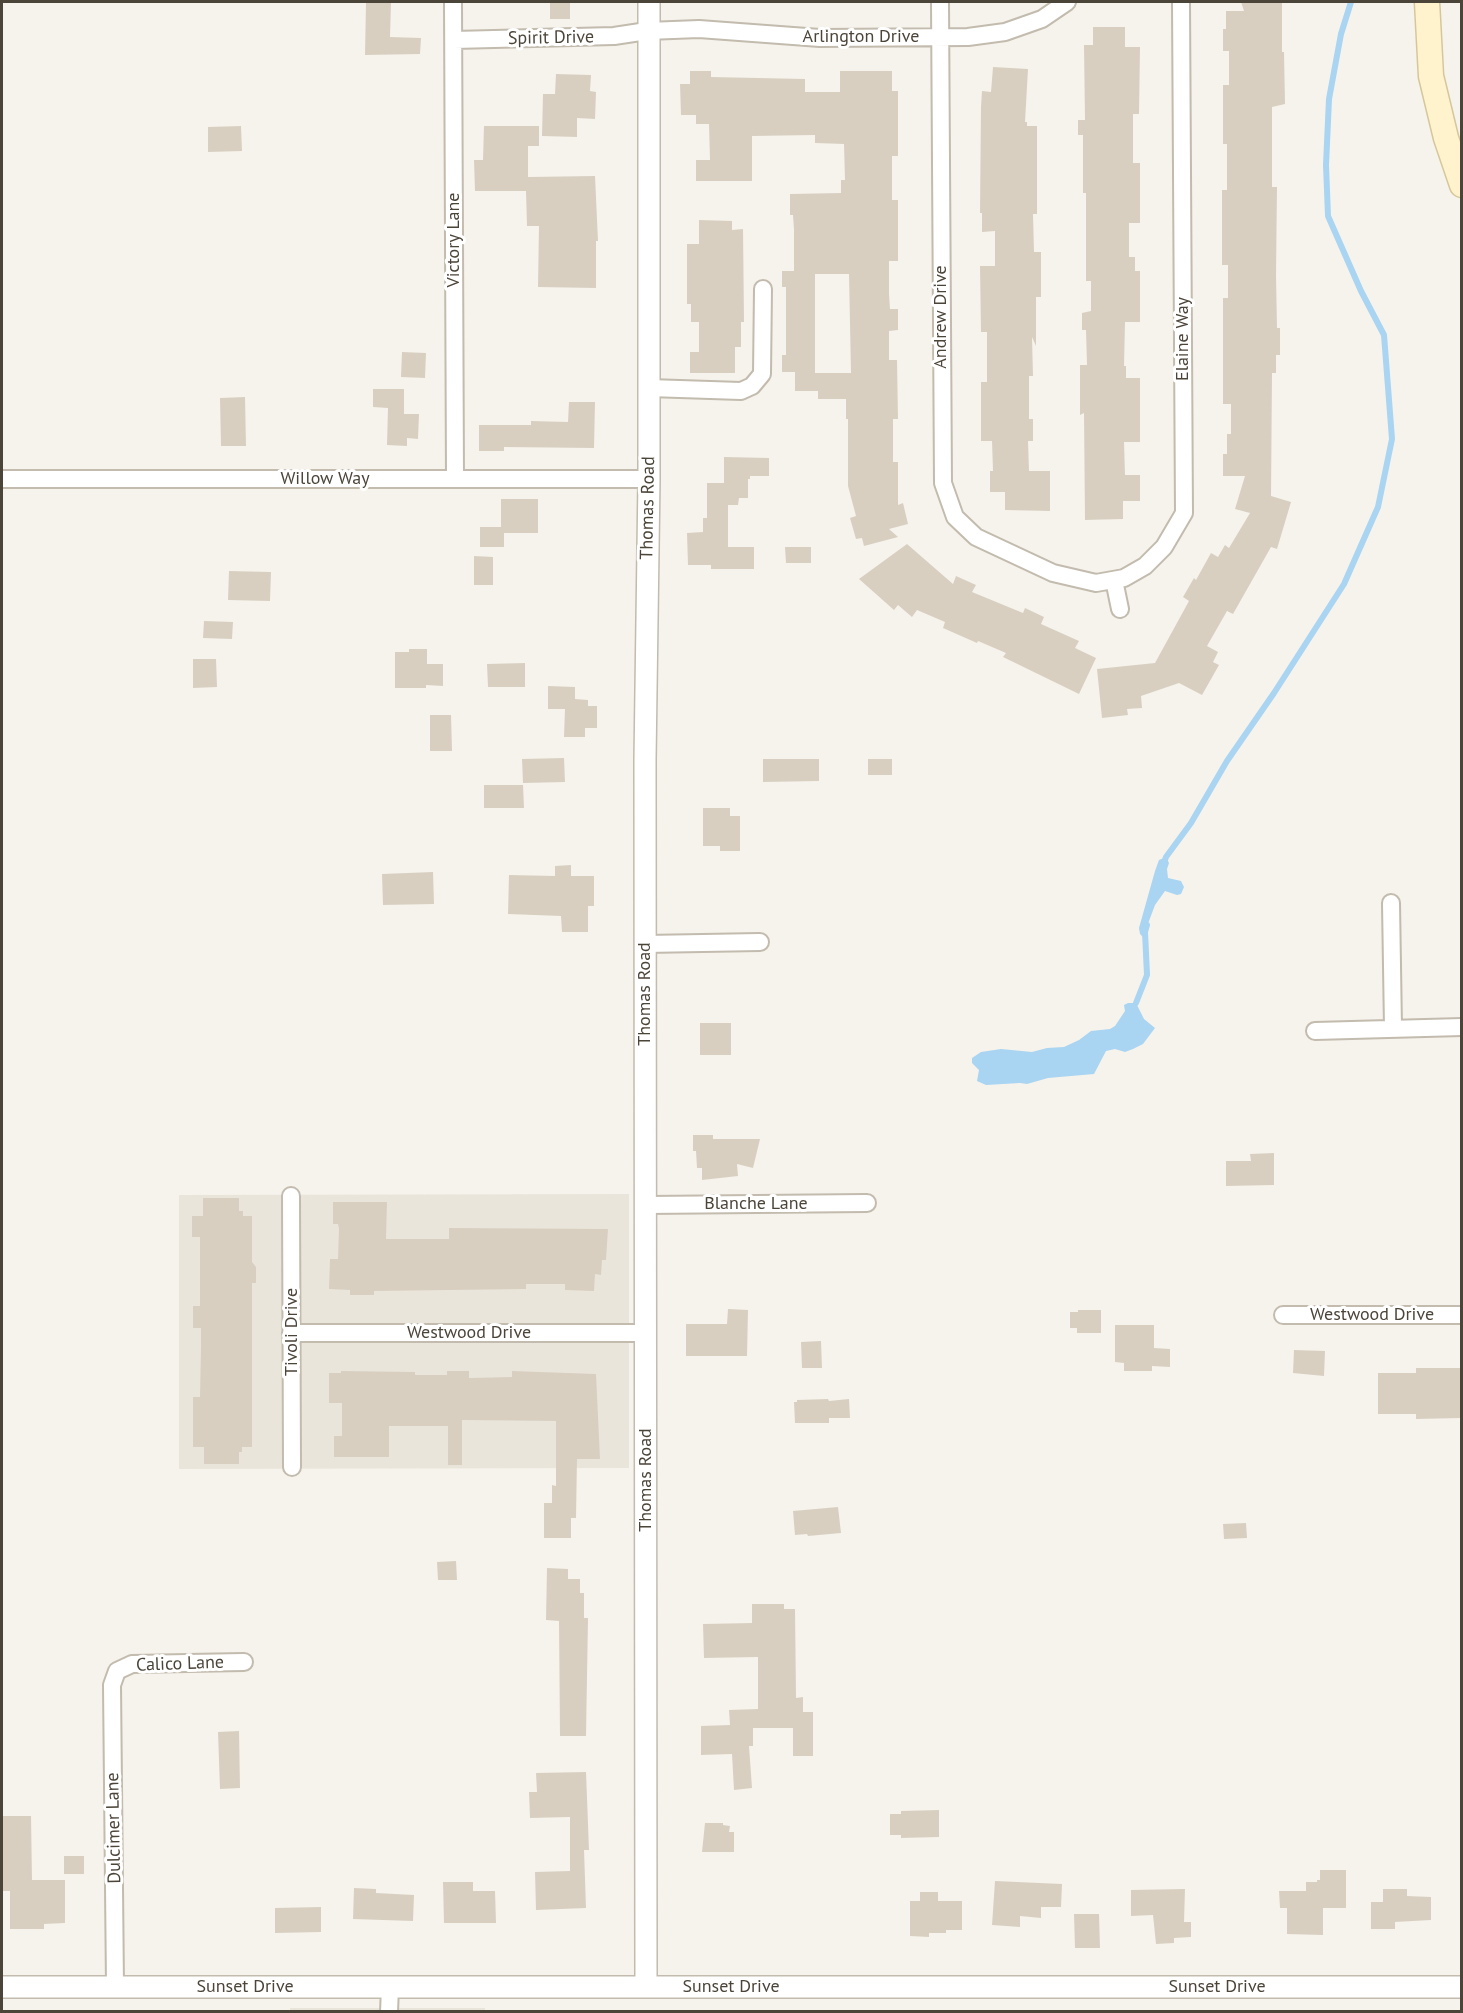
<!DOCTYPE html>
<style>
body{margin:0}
#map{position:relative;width:1463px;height:2013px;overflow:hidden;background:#f6f3ec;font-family:"PT Sans",sans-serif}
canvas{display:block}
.frame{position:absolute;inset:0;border:3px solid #4b4439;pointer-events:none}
</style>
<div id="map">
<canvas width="1463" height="2013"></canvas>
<div class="frame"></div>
</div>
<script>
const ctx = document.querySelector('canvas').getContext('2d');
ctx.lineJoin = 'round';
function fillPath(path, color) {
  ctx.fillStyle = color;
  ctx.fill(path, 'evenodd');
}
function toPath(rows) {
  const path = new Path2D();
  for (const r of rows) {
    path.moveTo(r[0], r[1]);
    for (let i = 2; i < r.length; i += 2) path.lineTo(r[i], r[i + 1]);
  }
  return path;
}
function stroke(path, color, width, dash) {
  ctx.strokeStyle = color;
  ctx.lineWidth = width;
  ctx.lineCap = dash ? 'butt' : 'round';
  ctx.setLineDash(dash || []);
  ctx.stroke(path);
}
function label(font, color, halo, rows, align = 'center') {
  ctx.font = font + ' "PT Sans",sans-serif';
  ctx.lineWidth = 6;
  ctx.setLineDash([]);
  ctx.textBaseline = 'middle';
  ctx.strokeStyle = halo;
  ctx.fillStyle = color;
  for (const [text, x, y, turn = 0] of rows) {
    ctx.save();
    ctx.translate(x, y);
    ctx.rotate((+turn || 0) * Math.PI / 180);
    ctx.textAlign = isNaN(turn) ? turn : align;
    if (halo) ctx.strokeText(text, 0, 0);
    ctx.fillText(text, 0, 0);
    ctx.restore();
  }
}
fillPath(toPath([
 [629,1194,629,1468,179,1469,179,1195],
 [290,2008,485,2008,485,2012,290,2012]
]), '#eae5da');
fillPath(toPath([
 [1166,857,1169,863,1167,869,1168,878,1181,881,1184,887,1181,894,1177,895,1165,891,1155,905,1143,937,1140,934,1139,928,1155,871,1159,860],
 [1128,1003,1136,1003,1144,1019,1155,1028,1143,1044,1133,1049,1125,1052,1115,1049,1106,1051,1094,1074,1048,1078,1027,1084,1020,1083,986,1085,977,1081,979,1070,972,1063,972,1058,981,1052,1001,1049,1032,1052,1047,1048,1064,1047,1079,1040,1091,1031,1110,1029,1115,1026,1125,1011,1124,1005]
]), '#a9d4f2');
stroke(toPath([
 [1164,863,1166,857,1191,823,1227,761,1274,693,1344,584,1378,507,1392,439,1384,335,1361,291,1328,216,1326,165,1329,99,1341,34,1351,2],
 [1136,1003,1147,975,1145,932,1147,925]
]), '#a9d4f2', 6);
fillPath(toPath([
 [366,2,391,2,390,37,421,38,420,54,365,55],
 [550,2,570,2,570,19,550,19],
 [1241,2,1282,2,1282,52,1284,52,1285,104,1272,107,1272,187,1277,187,1276,275,1277,328,1280,328,1280,355,1276,355,1276,373,1272,373,1271,496,1291,502,1277,549,1271,547,1233,614,1227,611,1207,646,1218,652,1213,662,1219,665,1202,695,1179,683,1141,696,1142,708,1127,709,1128,715,1102,718,1097,669,1155,663,1189,601,1183,597,1194,578,1196,580,1211,553,1218,557,1225,545,1229,548,1250,513,1235,509,1245,476,1223,476,1223,454,1227,454,1227,434,1231,434,1231,404,1223,404,1223,298,1228,298,1228,265,1222,265,1222,190,1227,190,1227,144,1223,144,1223,85,1229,85,1229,51,1223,51,1223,29,1226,29,1226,11,1244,11],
 [1093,27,1125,27,1125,47,1140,47,1139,114,1133,114,1133,163,1140,163,1140,223,1129,223,1129,257,1135,257,1135,271,1140,271,1140,322,1125,322,1124,366,1126,366,1126,378,1140,378,1140,442,1124,442,1125,475,1140,475,1140,501,1123,501,1123,519,1085,520,1084,413,1080,415,1080,365,1087,365,1086,330,1082,330,1082,313,1091,311,1091,281,1086,281,1086,193,1083,193,1083,135,1078,135,1078,120,1085,120,1084,45,1093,45],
 [993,67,1028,69,1025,122,1027,122,1027,126,1037,126,1037,214,1033,214,1034,252,1041,252,1041,297,1036,297,1036,346,1032,337,1033,376,1029,376,1029,419,1033,419,1033,441,1028,441,1029,471,1050,471,1050,511,1005,510,1005,492,990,492,990,471,993,471,992,441,981,441,981,382,987,382,987,332,981,332,980,266,995,266,995,231,982,232,982,213,980,213,981,107,982,91,991,92],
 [690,71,711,71,711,77,805,79,805,92,840,92,840,71,892,71,892,91,898,91,898,156,892,156,892,200,898,200,898,261,889,261,889,294,890,309,898,309,898,330,889,331,889,360,897,360,898,419,893,419,893,462,898,462,898,505,903,503,908,524,889,529,898,537,864,546,862,538,856,539,850,518,856,516,848,486,848,419,846,419,846,399,818,399,818,391,795,391,795,372,782,372,782,355,786,355,786,287,782,287,782,271,794,271,794,230,793,215,790,215,790,194,841,193,841,180,845,180,844,144,815,143,815,135,752,136,752,181,696,181,696,160,710,160,709,124,696,124,696,115,681,115,680,84,690,84],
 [815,274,849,274,851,373,815,373],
 [556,74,591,75,590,91,596,92,595,119,577,118,577,137,542,136,543,94,555,94],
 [241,126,242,151,208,152,208,127],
 [484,126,539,126,539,146,528,146,528,177,595,176,598,241,596,241,596,288,538,287,539,226,527,226,526,191,475,191,474,160,483,160],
 [699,220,732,221,732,230,743,229,744,322,741,322,741,347,735,347,735,373,690,373,690,352,699,352,699,322,691,322,691,304,687,304,687,244,699,244],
 [402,352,426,353,425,378,401,377],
 [373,389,404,389,404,414,419,414,418,439,407,438,407,446,387,445,388,408,373,407],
 [245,397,246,446,221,446,220,398],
 [569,402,595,402,594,448,504,447,504,451,479,451,479,425,531,425,531,421,568,422],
 [724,457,769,458,769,476,750,476,750,479,748,479,748,498,739,498,738,505,728,505,728,547,754,547,754,569,711,569,711,565,688,565,687,533,703,532,703,518,707,518,707,483,724,483],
 [501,499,538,499,538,533,504,533,504,547,480,547,480,527,501,527],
 [907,544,953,584,956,576,976,585,972,592,1023,613,1025,608,1044,617,1041,624,1079,641,1075,648,1096,658,1079,694,1003,657,1006,653,978,641,977,643,943,628,945,622,917,610,912,617,898,605,894,610,859,579],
 [785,547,811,547,811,563,786,563],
 [474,556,493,557,493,585,474,585],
 [229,571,271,572,270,601,228,600],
 [204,621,233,622,232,639,203,638],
 [409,649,427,649,427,664,443,664,443,686,426,685,426,688,395,688,395,652,409,652],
 [193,659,216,659,217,687,193,688],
 [525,663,525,687,488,687,487,664],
 [548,686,575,687,575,699,588,700,588,706,597,706,597,728,585,728,585,737,564,737,565,709,548,709],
 [430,715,451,715,452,751,430,751],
 [564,758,565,782,523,783,522,759],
 [763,759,819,759,819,781,763,782],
 [868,759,892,759,892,775,868,775],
 [484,785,523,785,524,808,484,808],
 [703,808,730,808,730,816,740,816,740,851,720,851,720,846,703,846],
 [571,865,571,876,594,876,594,906,588,906,588,932,562,932,561,916,508,914,509,875,555,876,555,866],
 [433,872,434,904,383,905,382,874],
 [700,1023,731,1023,731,1055,700,1055],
 [693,1135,713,1135,713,1139,760,1139,753,1168,737,1164,738,1176,702,1180,702,1168,697,1168,696,1151,693,1151],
 [1274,1153,1274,1185,1226,1186,1226,1161,1251,1161,1250,1154],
 [203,1198,239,1198,239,1211,243,1211,243,1216,252,1216,252,1262,256,1267,256,1283,252,1283,252,1447,242,1447,242,1452,239,1452,239,1464,204,1464,204,1447,193,1447,193,1397,200,1397,201,1347,201,1328,193,1328,193,1306,200,1306,200,1237,192,1237,192,1216,203,1216],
 [333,1202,387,1202,386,1239,449,1239,449,1228,608,1229,606,1260,602,1260,601,1275,595,1274,594,1291,565,1290,565,1284,526,1284,526,1289,374,1291,374,1295,350,1295,350,1290,329,1289,330,1259,338,1259,339,1229,338,1224,333,1224],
 [728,1309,748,1310,747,1356,686,1356,686,1324,727,1324],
 [1078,1310,1101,1310,1101,1333,1077,1333,1077,1328,1070,1328,1070,1312,1078,1312],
 [1115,1325,1154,1325,1154,1348,1170,1349,1170,1367,1152,1366,1152,1371,1124,1371,1124,1363,1115,1362],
 [821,1341,822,1368,802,1368,801,1342],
 [1294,1350,1325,1351,1324,1376,1293,1373],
 [1416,1368,1461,1368,1461,1418,1416,1419,1416,1414,1378,1414,1378,1373,1416,1373],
 [341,1371,415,1372,415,1375,447,1375,447,1371,469,1371,469,1378,512,1377,512,1371,596,1374,600,1459,577,1459,576,1518,571,1518,571,1538,544,1538,544,1503,552,1503,552,1485,556,1486,556,1421,462,1420,462,1465,448,1465,448,1426,389,1426,389,1457,334,1457,334,1436,342,1436,342,1403,329,1403,329,1373,341,1373],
 [828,1399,829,1401,849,1399,850,1418,829,1418,829,1423,795,1423,794,1402,797,1402,797,1400],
 [838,1507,841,1533,808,1536,807,1534,795,1535,793,1511],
 [1246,1523,1247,1538,1224,1539,1223,1524],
 [456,1561,457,1580,438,1580,437,1562],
 [547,1568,568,1569,568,1579,580,1579,580,1593,584,1593,584,1618,588,1618,586,1736,560,1736,559,1621,546,1620],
 [752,1604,784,1604,784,1609,795,1609,796,1698,803,1697,803,1712,813,1712,813,1756,793,1756,793,1728,753,1728,753,1746,749,1746,752,1788,734,1790,732,1754,701,1755,701,1726,730,1725,729,1710,758,1709,758,1657,704,1658,703,1624,752,1623],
 [239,1731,240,1788,220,1789,218,1732],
 [586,1772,589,1850,584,1850,586,1908,536,1910,535,1872,570,1871,570,1817,530,1818,529,1792,537,1792,536,1773],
 [939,1810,939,1837,901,1838,901,1835,890,1835,890,1814,901,1814,901,1811],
 [2,1816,31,1816,32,1880,65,1880,65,1923,44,1924,44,1929,10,1929,10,1891,2,1891],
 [705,1823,723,1823,723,1825,730,1826,729,1832,734,1832,734,1852,702,1852],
 [64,1856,84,1856,84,1874,64,1874],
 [1320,1870,1346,1870,1346,1908,1323,1908,1323,1935,1287,1934,1287,1908,1280,1908,1279,1891,1306,1891,1306,1882,1317,1882,1317,1880,1320,1880],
 [995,1881,1062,1884,1061,1907,1041,1907,1041,1918,1020,1916,1020,1927,992,1925],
 [443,1882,473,1882,473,1891,495,1891,496,1923,444,1923],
 [354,1888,376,1889,376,1893,414,1895,413,1921,353,1919],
 [1185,1889,1184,1922,1191,1922,1191,1937,1174,1938,1174,1943,1156,1944,1153,1915,1131,1916,1131,1890],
 [1383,1889,1407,1889,1407,1896,1431,1897,1431,1920,1395,1922,1395,1929,1371,1929,1371,1902,1383,1902],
 [920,1892,938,1892,938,1901,962,1901,962,1930,946,1930,946,1933,929,1933,929,1937,910,1936,910,1901,920,1901],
 [321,1907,321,1932,275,1933,275,1908],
 [1074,1914,1099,1914,1100,1948,1075,1948]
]), '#d8cfc1');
const minor = toPath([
 [453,2,455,479],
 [940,2,943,483,955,517,976,537,1053,573,1096,583,1124,578,1145,566,1164,547,1184,513,1181,2],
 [454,40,614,36,647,31,699,29,820,38,968,37,1005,32,1042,19,1067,2],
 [649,388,741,391,752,386,762,374,763,289],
 [2,479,649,479],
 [1114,580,1120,609],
 [1391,903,1393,1028],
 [645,944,760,942],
 [1315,1031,1462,1027],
 [291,1196,292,1467],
 [646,1205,867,1203],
 [1283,1315,1462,1315],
 [291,1333,646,1333],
 [115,1987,112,1685,117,1671,132,1664,244,1662],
 [389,2012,390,1987]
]);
const tertiary = toPath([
 [2,1987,1462,1987],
 [646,1987,645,760,649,479,649,2]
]);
const secondary = toPath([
 [1427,2,1431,76,1446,138,1462,185]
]);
stroke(minor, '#c2bbae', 20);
stroke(tertiary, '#c2bbae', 24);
stroke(secondary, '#d6c79b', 27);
stroke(minor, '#fff', 16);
stroke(tertiary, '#fff', 21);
stroke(secondary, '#fff3cd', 24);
label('18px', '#4b4439', '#fff', [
 ["Arlington Drive",861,37],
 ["Spirit Drive",551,38,-1],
 ["Victory Lane",454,240,-90],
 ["Andrew Drive",941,317,-90],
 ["Elaine Way",1183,339,-90],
 ["Willow Way",325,479],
 ["Thomas Road",648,508,-89],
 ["Thomas Road",645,994,-90],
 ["Blanche Lane",756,1204],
 ["Westwood Drive",1372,1315],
 ["Tivoli Drive",292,1332,-90],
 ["Westwood Drive",469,1333],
 ["Thomas Road",646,1480,-90],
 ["Calico Lane",180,1664,-2],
 ["Dulcimer Lane",114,1828,-91],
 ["Sunset Drive",245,1987],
 ["Sunset Drive",731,1987],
 ["Sunset Drive",1217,1987]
]);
</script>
